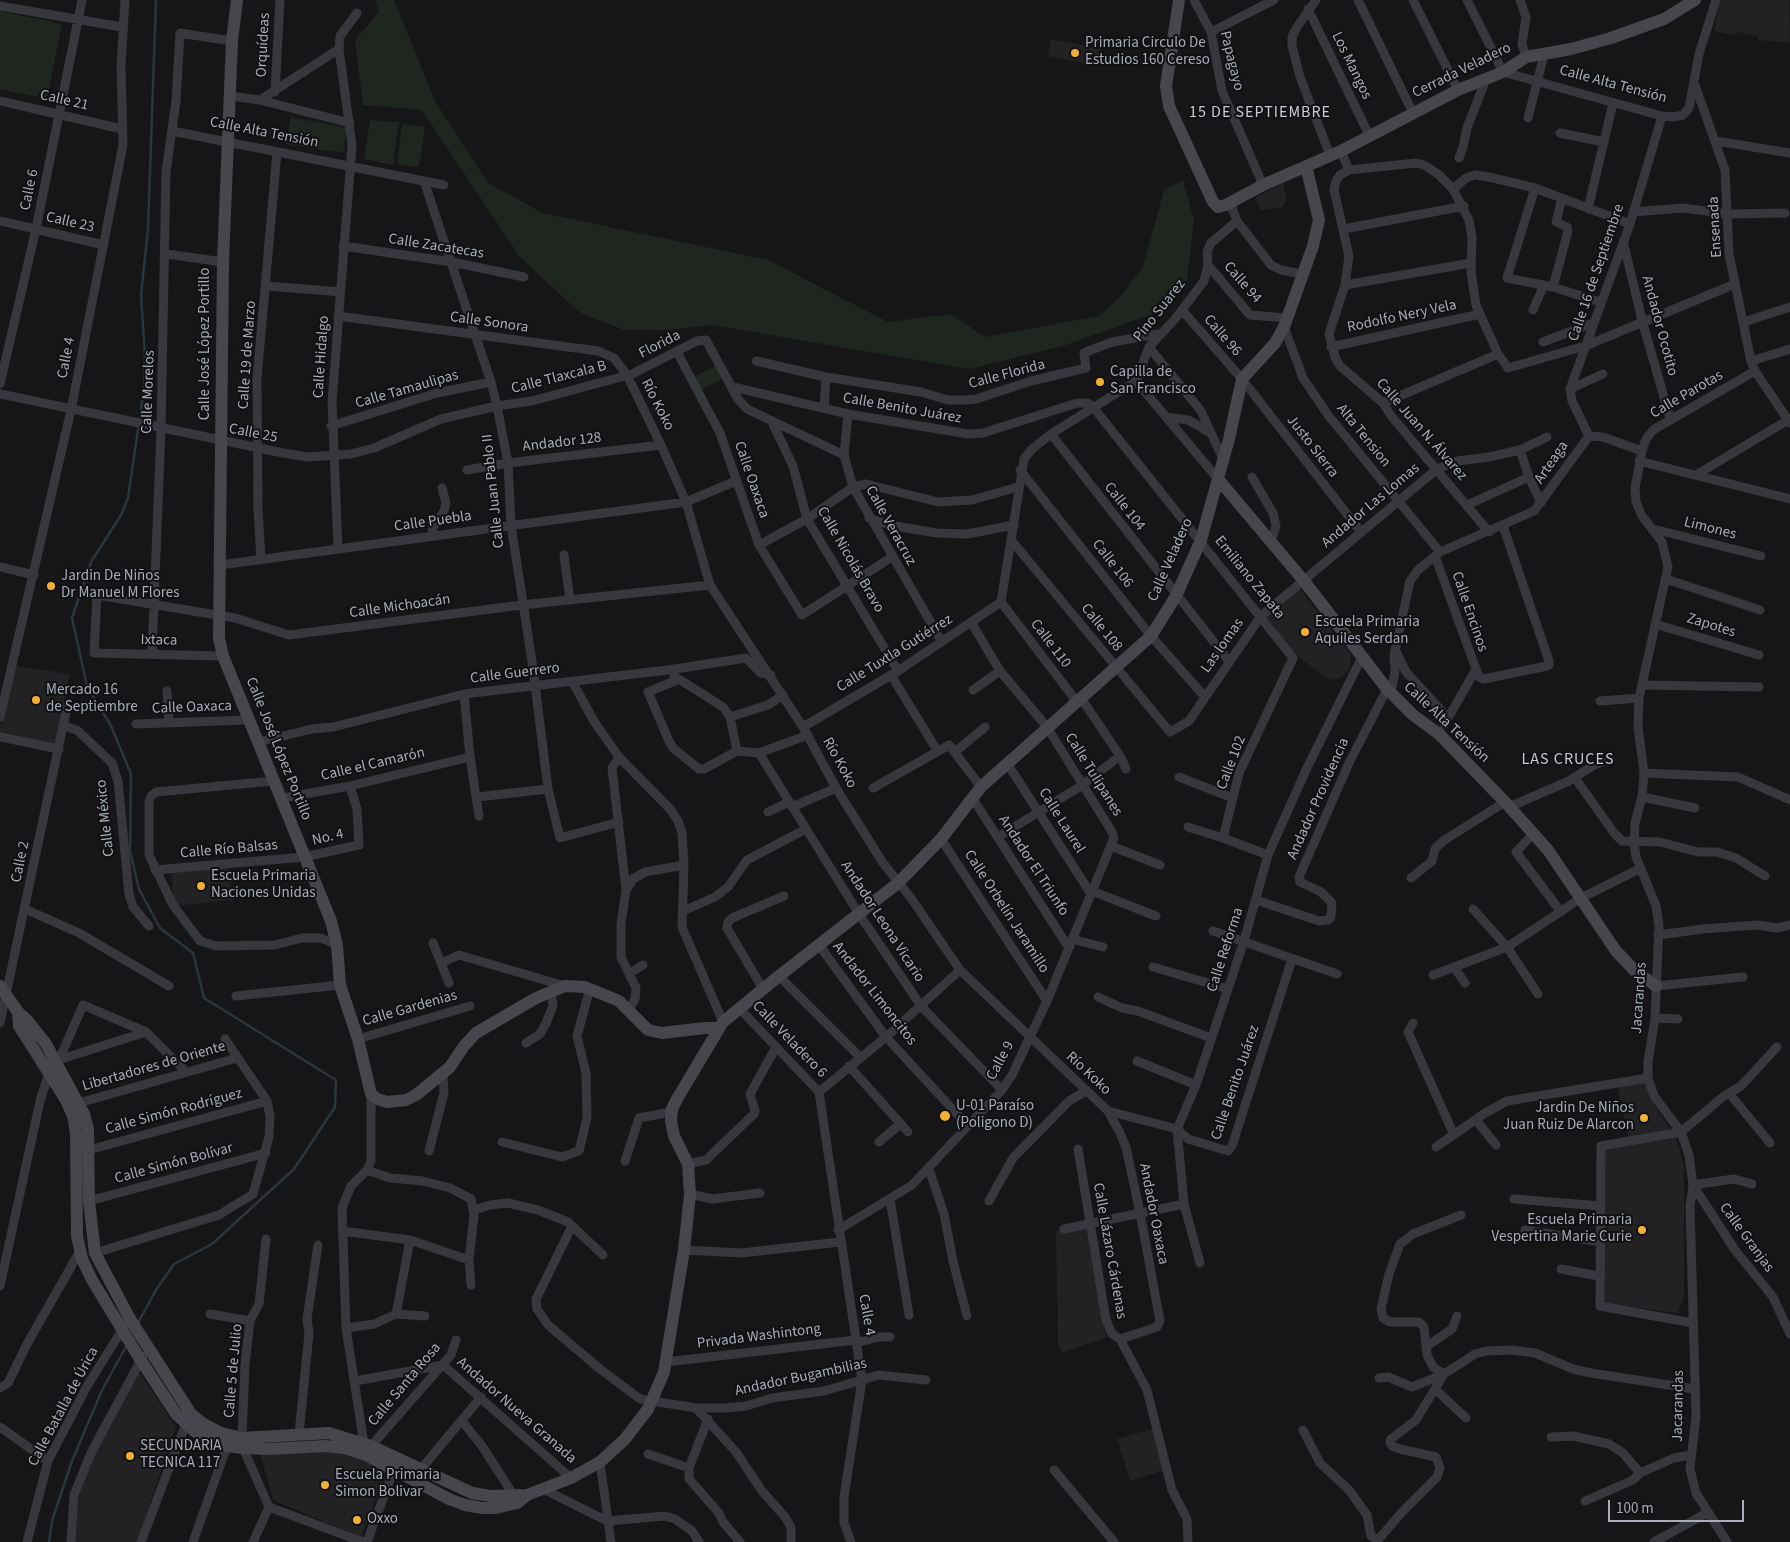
<!DOCTYPE html>
<meta charset="utf-8">
<style>
body{margin:0}
#map{position:relative;width:1790px;height:1542px;overflow:hidden;background:#161618;font-family:"Source Sans 3",sans-serif}
canvas{display:block}
.scale{position:absolute;left:1608px;top:1500px;width:136px;height:22px;box-sizing:border-box;border:2px solid #a8adb8;border-top:0;padding-left:6px;font-size:15px;line-height:18px;white-space:nowrap;color:#a8adb8;-webkit-text-stroke:4px #111113;paint-order:stroke}
</style>
<div id="map">
<canvas width="1790" height="1542"></canvas>
<div class="scale">100 m</div>
</div>
<script>
const ctx = document.querySelector('canvas').getContext('2d');
ctx.lineJoin = 'round';
function fillPath(path, color) {
  ctx.fillStyle = color;
  ctx.fill(path, 'evenodd');
}
function toPath(rows) {
  const path = new Path2D();
  for (const r of rows) {
    path.moveTo(r[0], r[1]);
    for (let i = 2; i < r.length; i += 2) path.lineTo(r[i], r[i + 1]);
  }
  return path;
}
function stroke(path, color, width, dash) {
  ctx.strokeStyle = color;
  ctx.lineWidth = width;
  ctx.lineCap = dash ? 'butt' : 'round';
  ctx.setLineDash(dash || []);
  ctx.stroke(path);
}
function label(font, color, halo, rows, align = 'center') {
  ctx.font = font + ' "Source Sans 3",sans-serif';
  ctx.lineWidth = 4;
  ctx.setLineDash([]);
  ctx.textBaseline = 'middle';
  ctx.strokeStyle = halo;
  ctx.fillStyle = color;
  for (const [text, x, y, turn = 0] of rows) {
    ctx.save();
    ctx.translate(x, y);
    ctx.rotate((+turn || 0) * Math.PI / 180);
    ctx.textAlign = isNaN(turn) ? turn : align;
    if (halo) ctx.strokeText(text, 0, 0);
    ctx.fillText(text, 0, 0);
    ctx.restore();
  }
}
fillPath(toPath([
 [1720,0,1789,0,1790,43,1758,40,1757,36,1739,32,1733,35,1714,31],
 [1051,39,1101,49,1098,66,1048,56],
 [1283,183,1287,200,1281,208,1261,210,1255,198],
 [1300,589,1351,655,1349,669,1340,678,1333,680,1327,678,1294,653,1266,617],
 [16,666,70,674,55,745,0,734,0,726],
 [229,866,232,900,174,906,171,871],
 [1645,1080,1655,1106,1671,1131,1629,1140,1617,1085],
 [1676,1138,1684,1165,1684,1297,1678,1313,1603,1303,1603,1148],
 [1086,1227,1106,1338,1063,1352,1058,1345,1056,1231],
 [138,1370,176,1427,137,1542,74,1542,80,1491,88,1467],
 [1155,1428,1165,1470,1130,1481,1117,1439],
 [344,1451,388,1469,361,1537,273,1500,260,1453]
]), '#222225');
fillPath(toPath([
 [375,0,394,0,435,101,488,183,543,213,768,260,888,322,951,314,985,337,1099,316,1119,298,1143,267,1164,190,1183,180,1194,220,1187,280,1158,312,1063,346,969,369,712,325,668,330,624,330,579,312,520,257,422,110,363,105,355,40,379,12],
 [0,11,62,24,47,99,0,89],
 [291,117,347,128,343,153,285,144],
 [370,120,399,122,393,165,364,159],
 [402,124,425,127,419,167,397,164],
 [717,365,722,379,701,390,695,376]
]), '#1e261f');
stroke(toPath([
 [138,1323,156,1290,174,1264,212,1244,294,1169,335,1107,336,1080,204,998,193,953,160,928,139,889,130,851,131,774,111,726,87,686,72,618,91,562,121,515,128,498,144,389,145,357,141,295,148,229,156,0],
 [49,1542,52,1521,72,1461,102,1390,127,1345]
]), '#2c353c', 2.5);
stroke(toPath([
 [1194,0,1211,32,1222,91,1263,185],
 [1316,0,1297,27,1292,37,1292,46,1300,77,1330,155],
 [1358,0,1413,113],
 [1413,0,1458,90],
 [1467,0,1503,72,1662,116,1674,117,1683,115,1689,108,1699,54,1716,0],
 [1520,0,1526,17,1522,44,1526,57],
 [0,6,122,27],
 [1308,9,1369,135],
 [1211,32,1274,0],
 [1695,85,1725,170,1729,254,1751,361,1755,371,1790,423],
 [275,92,280,0],
 [230,96,260,100,350,123],
 [260,100,339,49],
 [0,101,122,129],
 [1528,118,1544,55],
 [172,131,444,185],
 [1560,133,1604,142],
 [1716,141,1790,153],
 [1341,151,1349,170],
 [1459,158,1463,147,1467,128,1486,79],
 [424,181,491,382,497,406,508,463,511,525,533,668,548,789,560,838,619,822],
 [1535,188,1507,278,1553,287,1600,302],
 [1453,189,1466,178,1475,175,1489,177,1535,188,1630,224],
 [1588,209,1613,103],
 [1633,212,1683,208,1729,214,1785,213],
 [0,221,104,245],
 [1237,221,1271,265,1281,270,1302,274],
 [1344,229,1464,206],
 [1623,241,1643,324,1670,418],
 [343,246,452,262,524,277],
 [166,254,223,262],
 [1208,265,1250,315,1286,318],
 [1345,285,1471,263],
 [267,286,341,292],
 [1553,287,1568,231,1567,227,1556,222,1562,198],
 [1182,310,1242,379,1361,532],
 [1533,310,1544,285],
 [338,316,598,351,614,358,627,375,661,445,686,502,710,585,803,727,836,788,883,863,911,898,960,970,1108,1111,1120,1133,1126,1147,1140,1213,1160,1321,1157,1327,1120,1339],
 [1744,322,1790,307],
 [1284,327,1303,378,1328,415,1440,552],
 [1543,342,1593,323],
 [1149,347,1201,411,1223,459],
 [1331,347,1480,314],
 [677,352,720,433,759,545,802,615,892,557],
 [756,361,826,377,921,392,948,400,965,400,976,399,1031,381,1086,368,1084,353,1086,352,1112,342,1159,334],
 [1751,361,1790,349],
 [1136,381,1218,479],
 [0,384,36,229,82,0],
 [733,387,848,414,968,434,983,433,1077,403,1087,403,1093,407,1293,658,1239,773,1223,838],
 [1570,389,1603,374],
 [0,394,283,453,308,457,351,454,374,448,441,419,497,406,532,401,632,374,697,341,706,340,738,399,747,409,844,455],
 [1383,403,1498,354],
 [824,408,826,377],
 [848,414,844,455,853,487,942,642],
 [1166,417,1188,420,1211,433],
 [772,422,793,466,807,519,898,671],
 [331,426,437,393,491,382],
 [1051,434,1228,660],
 [1589,436,1572,401,1570,389,1630,224,1662,116],
 [1589,436,1603,437,1642,451],
 [1520,450,1529,477,1541,503],
 [1639,461,1790,499],
 [467,470,508,463,661,445],
 [1020,470,1151,636,1205,697],
 [1696,475,1788,420],
 [1252,477,1273,513,1276,526,1271,543],
 [1467,505,1529,477],
 [869,518,889,525,937,533,967,534,1014,525],
 [1653,529,1761,556],
 [1489,532,1392,417,1383,403,1340,366,1335,357,1329,334,1345,285,1349,256,1334,190,1336,181,1340,175,1349,170,1416,163,1424,165,1438,174,1453,189,1469,220,1472,237,1471,272,1476,305,1498,354,1508,368,1585,346,1735,284],
 [434,536,432,529,444,511,446,503,442,488],
 [1012,541,1170,732,1189,721,1261,616,1437,469,1458,461,1489,457,1520,450,1547,437],
 [759,545,807,519,853,487,866,484,938,502,972,500,1018,487],
 [338,549,332,402,352,145,339,49,340,36,357,13],
 [564,555,570,600],
 [1435,556,1479,677,1484,679,1547,666,1549,665,1549,661,1503,526],
 [261,560,258,509,257,379,277,152],
 [220,565,686,502,736,481],
 [0,567,34,575],
 [1666,579,1760,610],
 [1001,602,1024,459,1032,449,1051,434,1136,381,1149,347,1175,319,1204,281,1208,265,1207,252,1211,243,1237,221,1230,203],
 [1001,602,1077,702],
 [1655,624,1759,655],
 [1395,649,1406,672,1441,710,1445,722],
 [152,654,161,429,166,172,176,101,180,33,232,41],
 [223,656,94,653,97,595,235,618,289,635,522,605,710,585],
 [891,675,937,750],
 [674,676,723,707,730,717,737,751],
 [677,680,648,692,669,741,673,748,699,769,704,769,737,751,759,753,808,735],
 [572,681,595,723,619,757,670,809,678,821,682,833,684,865,682,927,723,1022],
 [1643,685,1759,687],
 [973,690,1000,671],
 [167,691,169,723],
 [464,694,470,757,479,816],
 [1391,694,1395,671,1394,656,1410,581,1418,570,1440,552,1534,511,1589,436],
 [1081,698,1120,756,1126,769],
 [1600,701,1639,698],
 [0,717,71,410,123,145,121,65,125,0],
 [730,717,768,705,783,695],
 [136,724,249,720],
 [1444,725,1475,671],
 [64,726,77,730,112,763,118,781,129,894,133,907,149,926],
 [803,727,898,671,1001,602],
 [0,737,59,749],
 [259,742,312,729,333,727,464,694,668,670,746,658,761,673,771,675],
 [955,752,985,727],
 [759,753,859,914,921,1006,1002,1090],
 [619,757,612,768,626,890,621,924,621,957,636,988,635,999,629,1009],
 [1007,763,1091,894],
 [1644,773,1738,777,1790,800],
 [1179,777,1233,798],
 [1575,778,1614,833,1622,841,1660,842,1698,852,1717,852,1736,858,1765,876],
 [274,781,156,792,151,796,149,802,149,855,173,905,200,941,216,946,275,945,302,938,321,938,337,945],
 [873,788,949,745,981,787],
 [477,797,548,789],
 [1642,797,1695,808],
 [282,798,350,786,470,757],
 [973,799,1069,948],
 [792,807,836,788],
 [1509,807,1569,781,1594,765,1610,759],
 [768,812,789,802],
 [1188,827,1223,838,1268,855],
 [1533,834,1516,852,1561,912],
 [998,837,1081,786,1120,756],
 [941,839,1047,1001],
 [1111,846,1160,865],
 [155,870,304,857,359,845,357,809,350,786],
 [1411,878,1432,861,1435,849,1443,841,1505,802],
 [626,890,633,879,645,872,684,865],
 [1092,891,1156,916],
 [1256,900,1319,921,1328,920,1331,917,1332,903,1321,892,1300,882,1299,877,1349,763,1387,689],
 [25,909,79,933,169,986],
 [1473,909,1507,947,1538,994],
 [683,911,715,897,728,887,747,860,806,829],
 [1213,931,1337,974],
 [1658,935,1703,929,1757,925,1777,928,1790,925],
 [1072,939,1103,947],
 [433,943,449,983],
 [819,945,886,1037,968,1126],
 [441,963,459,955,565,986],
 [1153,967,1228,989],
 [1454,967,1465,983],
 [630,973,643,965],
 [1433,975,1507,947,1581,898,1641,868],
 [779,976,860,1057],
 [1656,986,1743,977],
 [763,989,727,928,728,922,732,918,784,896],
 [236,996,340,985],
 [1098,997,1122,1008,1138,1011,1211,1038],
 [739,1008,819,1092],
 [1655,1018,1678,1019],
 [0,1023,67,707],
 [1413,1023,1408,1032,1454,1135],
 [358,1039,470,1006],
 [526,1043,540,1034,546,1023,553,1006,551,991],
 [59,1060,83,1005,146,1032,186,1072],
 [55,1061,146,1032],
 [1137,1061,1196,1085],
 [849,1066,908,1132],
 [819,1092,862,1380,844,1497,844,1523,851,1542],
 [819,1092,886,1037,960,970],
 [1729,1093,1770,1143],
 [79,1103,237,1058],
 [1108,1111,1177,1129,1188,1139,1228,1151,1232,1146,1292,959],
 [1476,1120,1496,1145],
 [502,1142,562,1157,579,1151,587,1118,586,1073,577,1036,590,988],
 [879,1142,900,1124],
 [1436,1147,1485,1113,1507,1101,1648,1078],
 [1078,1149,1106,1320,1112,1334,1120,1339,1147,1390,1172,1490,1187,1519,1188,1542],
 [89,1150,267,1101],
 [429,1151,444,1093,443,1075],
 [625,1161,639,1118,671,1112],
 [688,1164,706,1160,754,1114,755,1111,750,1094,776,1047],
 [929,1169,944,1214,953,1261,967,1316],
 [367,1170,390,1178,423,1181,450,1188,471,1199,474,1215,469,1260,471,1285],
 [1752,1184,1734,1179,1693,1185,1735,1250,1773,1297,1790,1334],
 [690,1194,712,1199,760,1193],
 [890,1199,909,1315],
 [1514,1199,1601,1206],
 [89,1201,266,1153],
 [989,1201,1013,1158,1069,1101,1086,1091],
 [474,1210,490,1205,508,1203,538,1210,568,1222,603,1255],
 [572,1226,536,1299,537,1309,548,1325,600,1369,640,1399,696,1408,725,1408,746,1406,772,1398,824,1391,879,1375,926,1380],
 [1064,1229,1184,1204],
 [838,1230,912,1185,1002,1090,1012,1075,1047,1001,1114,838,1112,832,1047,727,1000,671,971,622],
 [1525,1230,1600,1242],
 [342,1231,410,1240,469,1260],
 [684,1250,741,1253,840,1242],
 [95,1253,219,1215,253,1194,269,1137,270,1116,267,1101,225,1039],
 [1200,1263,1184,1204,1177,1129,1196,1085,1244,941,1268,855,1306,770,1362,657],
 [1561,1269,1599,1276],
 [0,1286,40,1101,49,1073],
 [210,1314,250,1321],
 [396,1314,410,1240],
 [396,1314,425,1316],
 [1693,1323,1600,1306,1601,1146,1681,1132,1724,1096,1741,1086,1777,1047],
 [346,1328,374,1324,396,1314],
 [856,1343,879,1337,890,1337],
 [1427,1346,1452,1329,1457,1316],
 [666,1362,856,1340],
 [1444,1374,1433,1367,1427,1355,1424,1327,1419,1322,1390,1322,1383,1318,1381,1309,1389,1274,1400,1244,1413,1234,1461,1215],
 [1379,1378,1388,1377,1412,1387,1444,1374,1475,1354,1487,1351,1512,1350,1535,1353,1573,1369,1591,1373,1695,1389],
 [355,1381,443,1365,571,1478],
 [0,1388,8,1383,27,1344,80,1251],
 [1435,1389,1466,1418],
 [696,1408,736,1452,762,1491,786,1518,791,1528,791,1542],
 [708,1419,689,1468,689,1479,719,1513,723,1522,740,1542],
 [462,1421,482,1446,516,1499],
 [0,1427,48,1461],
 [1303,1430,1320,1463,1349,1490,1367,1515,1371,1536,1378,1540,1403,1511,1437,1477,1440,1468,1436,1457,1400,1449,1392,1446,1390,1442,1391,1439,1416,1420,1444,1374],
 [299,1434,309,1333,307,1319,318,1245],
 [1551,1437,1573,1436,1609,1444,1623,1453,1640,1473],
 [364,1444,346,1328,342,1208,351,1186,367,1170,371,1161,371,1094],
 [371,1446,451,1355,456,1340],
 [648,1454,689,1468],
 [600,1462,611,1542],
 [421,1469,481,1397],
 [1054,1470,1114,1542],
 [543,1489,607,1521,665,1516,675,1519,692,1531,699,1542],
 [1585,1501,1633,1480,1640,1473,1674,1458,1691,1455],
 [269,1507,363,1542],
 [27,1542,48,1461,86,1388,125,1325],
 [71,1542,74,1495,91,1453,143,1356],
 [141,1542,188,1418],
 [193,1542,227,1446],
 [253,1542,269,1507,243,1448,242,1438,245,1364,250,1321,259,1304,266,1239],
 [367,1542,394,1469],
 [1654,1542,1707,1513],
 [1727,1542,1696,1493,1690,1469,1696,1416,1690,1206,1693,1185,1689,1155,1681,1132,1654,1096,1648,1078,1648,1062,1655,1018,1659,925,1656,906,1636,857,1634,843,1635,823,1642,797,1644,773,1638,727,1639,698,1668,567,1662,542,1642,516,1636,502,1635,488,1642,451,1646,439,1653,430,1755,371]
]), '#37383d', 9);
stroke(toPath([
 [237,0,232,41,223,262,219,638,223,656,331,921,337,945,340,985,358,1039,371,1094,377,1099,387,1102,406,1100,416,1095,450,1067,464,1046,476,1033,536,998,565,986,585,987,619,1001,648,1030,662,1033,705,1028,719,1028],
 [1179,0,1166,86,1169,106,1213,202,1218,207,1226,205,1263,185,1341,151,1458,90,1503,72,1526,57,1571,49,1611,38,1664,19,1695,0],
 [1218,479,1304,581,1387,689,1413,715,1439,734,1505,802,1548,850,1616,951,1634,970,1656,986],
 [0,986,18,1012,27,1020,46,1044,84,1114,88,1129,89,1201,95,1253,130,1319,191,1414,202,1423,221,1433,242,1438,329,1433,371,1446,472,1493,491,1496,527,1495],
 [18,1012,19,1026,66,1100,73,1116,76,1133,77,1236,82,1259,92,1280,140,1359,176,1414,194,1431,227,1446,243,1448,269,1449,325,1446,345,1448,366,1455,449,1499,465,1505,482,1508,496,1508,517,1503,527,1495,571,1478,600,1462,625,1439,648,1409,664,1372,684,1250,690,1194,688,1164,674,1136,671,1121,672,1109,677,1099,723,1022,779,976,898,883,941,839,981,787,1151,636,1176,596,1201,540,1229,439,1242,379,1275,343,1284,327,1313,246,1319,220,1306,166]
]), '#45474d', 12);
for (const [x, y, r, color] of [
 [1075,53,5,"#f2b134"],
 [1100,382,5,"#f2b134"],
 [51,586,5,"#f2b134"],
 [1305,632,5,"#f2b134"],
 [36,700,5,"#f2b134"],
 [201,886,5,"#f2b134"],
 [945,1116,6,"#f2b134"],
 [1644,1118,5,"#f2b134"],
 [1642,1230,5,"#f2b134"],
 [130,1456,5,"#f2b134"],
 [325,1485,5,"#f2b134"],
 [357,1520,5,"#f2b134"]
]) {
  const dot = new Path2D();
  dot.arc(x, y, r, 0, 2 * Math.PI);
  ctx.fillStyle = color;
  ctx.fill(dot);
  stroke(dot, '#111113', 2);
}
label('15px', '#a8adb8', '#111113', [
 ["Primaria Circulo De",1085,44],
 ["Estudios 160 Cereso",1085,61],
 ["Capilla de",1110,373],
 ["San Francisco",1110,390],
 ["Jardin De Niños",61,577],
 ["Dr Manuel M Flores",61,594],
 ["Escuela Primaria",1315,623],
 ["Aquiles Serdan",1315,640],
 ["Mercado 16",46,691],
 ["de Septiembre",46,708],
 ["Escuela Primaria",211,877],
 ["Naciones Unidas",211,894],
 ["U-01 Paraíso",956,1107],
 ["(Poligono D)",956,1124],
 ["Jardin De Niños",1634,1109,"right"],
 ["Juan Ruiz De Alarcon",1634,1126,"right"],
 ["Escuela Primaria",1632,1221,"right"],
 ["Vespertina Marie Curie",1632,1238,"right"],
 ["SECUNDARIA",140,1447],
 ["TECNICA 117",140,1464],
 ["Escuela Primaria",335,1476],
 ["Simon Bolivar",335,1493],
 ["Oxxo",367,1520]
], 'left');
label('15px', '#a8adb8', '#111113', [
 ["Orquídeas",264,45,-87],
 ["Papagayo",1231,61,76],
 ["Los Mangos",1351,66,64],
 ["Cerrada Veladero",1462,71,-26],
 ["Calle Alta Tensión",1613,85,15],
 ["Calle 21",64,101,13],
 ["Calle Alta Tensión",264,133,11],
 ["Calle 6",30,190,-78],
 ["Calle 23",70,223,13],
 ["Ensenada",1716,227,-93],
 ["Calle Zacatecas",436,247,9],
 ["Calle 16 de Septiembre",1597,273,-71],
 ["Calle 94",1242,283,49],
 ["Pino Suarez",1160,311,-52],
 ["Rodolfo Nery Vela",1402,317,-12],
 ["Calle Sonora",489,323,8],
 ["Andador Ocotito",1659,326,75],
 ["Calle 96",1222,336,49],
 ["Calle José López Portillo",206,344,-90],
 ["Florida",660,345,-27],
 ["Calle 19 de Marzo",248,355,-86],
 ["Calle Hidalgo",322,357,-86],
 ["Calle 4",67,358,-79],
 ["Calle Florida",1007,375,-15],
 ["Calle Tlaxcala B",559,378,-14],
 ["Calle Tamaulipas",407,390,-16],
 ["Calle Morelos",149,392,-88],
 ["Calle Parotas",1687,395,-30],
 ["Río Koko",657,405,63],
 ["Calle Benito Juárez",902,409,10],
 ["Calle Juan N. Álvarez",1421,430,49],
 ["Calle 25",253,434,11],
 ["Alta Tension",1363,436,51],
 ["Andador 128",562,443,-7],
 ["Justo Sierra",1312,447,52],
 ["Arteaga",1552,463,-56],
 ["Calle Oaxaca",751,480,71],
 ["Calle Juan Pablo II",494,491,-96],
 ["Andador Las Lomas",1371,506,-40],
 ["Calle 104",1124,507,52],
 ["Calle Puebla",433,522,-8],
 ["Calle Veracruz",890,526,61],
 ["Limones",1710,529,14],
 ["Calle Nicolás Bravo",850,560,60],
 ["Calle Veladero",1171,560,-66],
 ["Calle 106",1112,564,52],
 ["Emiliano Zapata",1249,578,51],
 ["Calle Michoacán",400,607,-8],
 ["Calle Encinos",1469,612,71],
 ["Zapotes",1711,626,17],
 ["Calle 108",1101,628,51],
 ["Ixtaca",159,641,1],
 ["Calle 110",1050,644,53],
 ["Las lomas",1223,646,-55],
 ["Calle Tuxtla Gutiérrez",895,654,-32],
 ["Calle Guerrero",515,674,-7],
 ["Calle Oaxaca",192,708,-2],
 ["Calle Alta Tensión",1446,723,43],
 ["Calle José López Portillo",278,749,68],
 ["Río Koko",839,763,61],
 ["Calle 102",1232,763,-69],
 ["Calle el Camarón",373,765,-13],
 ["Calle Tulipanes",1093,775,58],
 ["Andador Providencia",1319,799,-66],
 ["Calle México",106,818,-96],
 ["Calle Laurel",1061,821,58],
 ["No. 4",328,838,-13],
 ["Calle Río Balsas",229,850,-5],
 ["Calle 2",21,862,-78],
 ["Andador El Triunfo",1033,866,57],
 ["Calle Orbelín Jaramillo",1006,912,57],
 ["Andador Leona Vicario",882,922,57],
 ["Calle Reforma",1226,950,-72],
 ["Andador Limoncitos",874,994,52],
 ["Jacarandas",1640,998,-86],
 ["Calle Gardenias",410,1009,-16],
 ["Calle Veladero 6",789,1040,46],
 ["Calle 9",1001,1061,-62],
 ["Libertadores de Oriente",154,1067,-16],
 ["Río Koko",1088,1074,43],
 ["Calle Benito Juárez",1236,1083,-71],
 ["Calle Simón Rodríguez",174,1112,-15],
 ["Calle Simón Bolívar",174,1164,-15],
 ["Andador Oaxaca",1153,1214,79],
 ["Calle Granjas",1746,1238,54],
 ["Calle Lázaro Cárdenas",1109,1251,80],
 ["Calle 4",866,1315,80],
 ["Privada Washintong",759,1337,-7],
 ["Calle 5 de Julio",234,1371,-85],
 ["Andador Bugambilias",801,1378,-12],
 ["Calle Santa Rosa",405,1385,-50],
 ["Jacarandas",1679,1406,-89],
 ["Calle Batalla de Úrica",64,1407,-62],
 ["Andador Nueva Granada",516,1411,41]
]);
ctx.letterSpacing = '1px';
label('16px', '#c9ccd4', '#111113', [
 ["15 DE SEPTIEMBRE",1260,113],
 ["LAS CRUCES",1568,760]
]);
ctx.letterSpacing = '0px';
</script>
